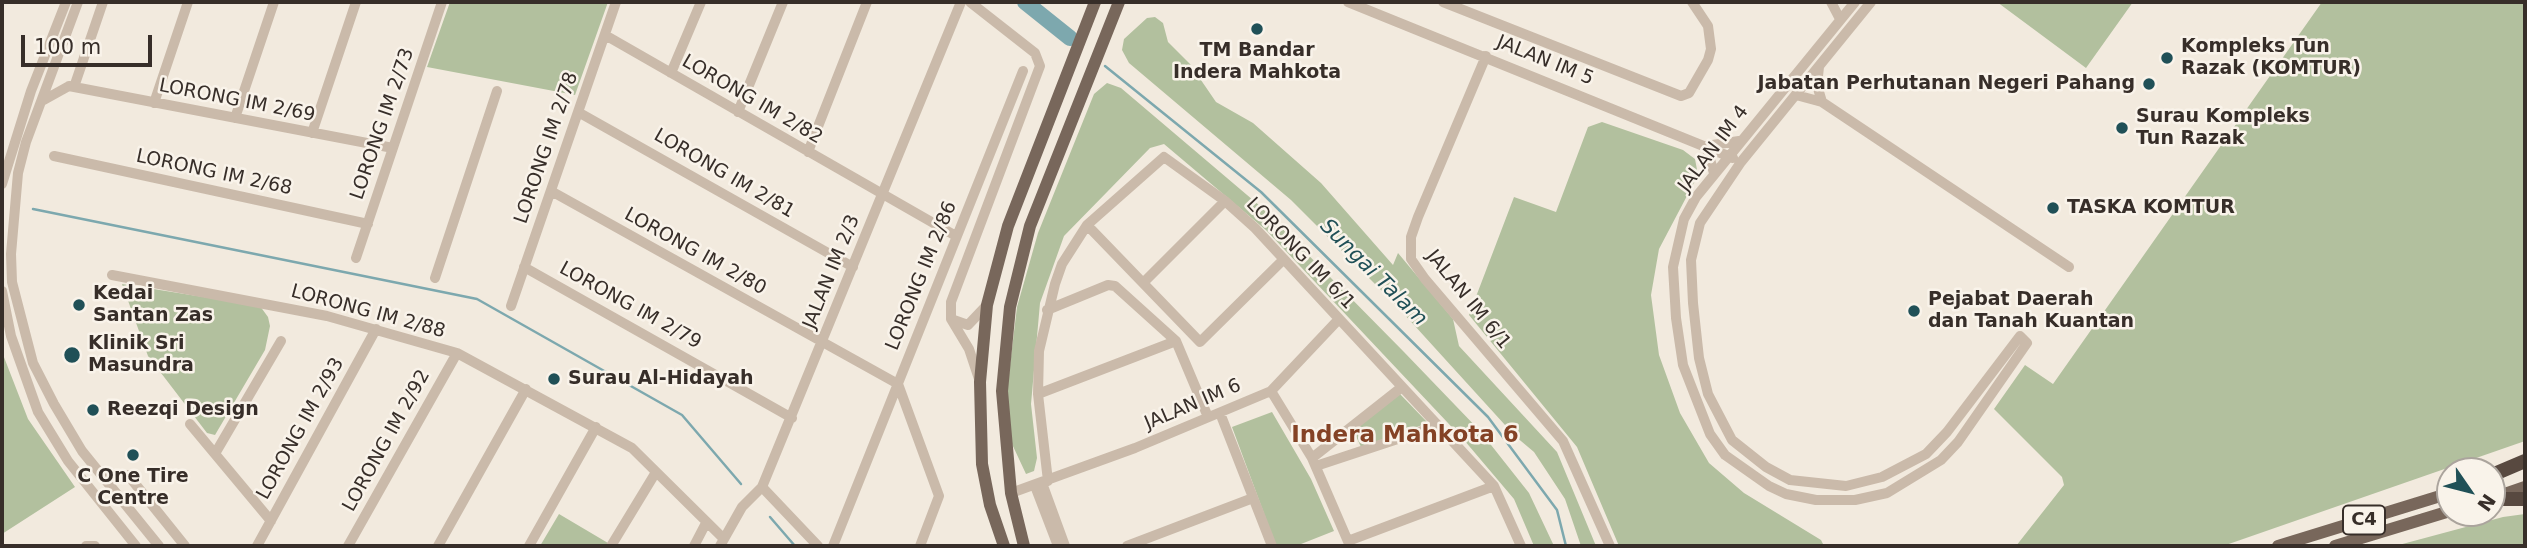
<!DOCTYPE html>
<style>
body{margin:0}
#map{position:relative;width:2527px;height:548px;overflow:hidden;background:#f2eade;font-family:"DejaVu Sans",sans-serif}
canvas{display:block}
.frame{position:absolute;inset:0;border:4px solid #372e29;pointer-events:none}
.north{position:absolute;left:2436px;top:457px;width:70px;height:70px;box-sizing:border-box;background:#f9f3ea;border:2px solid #aba49d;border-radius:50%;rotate:125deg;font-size:19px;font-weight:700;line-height:28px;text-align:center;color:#372e29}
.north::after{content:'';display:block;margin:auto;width:24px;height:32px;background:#205057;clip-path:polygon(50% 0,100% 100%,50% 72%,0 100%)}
.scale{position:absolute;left:21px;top:35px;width:131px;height:32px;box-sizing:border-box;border:4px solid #372e29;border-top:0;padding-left:9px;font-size:21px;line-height:24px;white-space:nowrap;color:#372e29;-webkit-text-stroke:5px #f9f3ea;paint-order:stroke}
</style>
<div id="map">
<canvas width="2527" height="548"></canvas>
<div class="frame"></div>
<div class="north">N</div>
<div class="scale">100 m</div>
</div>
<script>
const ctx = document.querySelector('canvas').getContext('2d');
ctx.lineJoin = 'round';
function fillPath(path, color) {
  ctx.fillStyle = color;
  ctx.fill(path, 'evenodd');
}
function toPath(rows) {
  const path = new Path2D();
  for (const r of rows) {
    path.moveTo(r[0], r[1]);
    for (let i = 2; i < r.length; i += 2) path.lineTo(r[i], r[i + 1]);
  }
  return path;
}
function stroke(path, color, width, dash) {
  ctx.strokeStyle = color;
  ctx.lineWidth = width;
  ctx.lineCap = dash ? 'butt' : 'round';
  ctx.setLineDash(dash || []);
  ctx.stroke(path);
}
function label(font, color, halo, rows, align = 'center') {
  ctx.font = font + ' "DejaVu Sans",sans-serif';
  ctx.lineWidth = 5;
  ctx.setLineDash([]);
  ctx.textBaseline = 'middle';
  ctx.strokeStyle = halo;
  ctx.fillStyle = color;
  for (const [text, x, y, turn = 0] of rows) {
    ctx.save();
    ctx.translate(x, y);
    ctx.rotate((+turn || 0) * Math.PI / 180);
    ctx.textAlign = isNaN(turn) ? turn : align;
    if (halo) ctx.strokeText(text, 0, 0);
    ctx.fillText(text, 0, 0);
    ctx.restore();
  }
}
fillPath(toPath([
 [450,2,608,2,575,95,427,67],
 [1997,2,2133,2,2086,68],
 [2322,2,2525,2,2525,441,2223,546,2016,546,2064,485,2062,477,1994,409,2025,365,2053,384],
 [1155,17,1163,23,1168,42,1190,64,1216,102,1253,123,1321,183,1393,265,1398,253,1453,319,1459,346,1557,452,1596,546,1581,546,1565,499,1534,452,1515,436,1394,303,1291,200,1129,63,1122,50,1124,39,1147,18],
 [1107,83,1121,88,1260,206,1404,352,1480,431,1529,493,1554,546,1534,546,1514,499,1464,440,1267,231,1164,144,1150,148,1064,236,1040,303,1031,404,1037,458,1034,471,1026,474,1012,444,1007,390,1017,307,1038,233,1094,94],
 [1602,122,1683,150,1695,159,1698,175,1659,249,1651,295,1659,355,1680,413,1709,463,1744,493,1821,540,1824,546,1619,546,1577,447,1469,315,1514,197,1556,212,1588,127],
 [122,284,260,306,268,317,270,326,265,350,215,435,207,433,148,356],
 [2,352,28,419,75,487,2,534],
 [1399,393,1428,423,1361,447,1353,430],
 [1272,412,1311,479,1334,531,1296,546,1276,546,1232,427],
 [559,514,608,543,607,546,540,546],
 [2525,514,2525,546,2395,546,2503,517]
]), '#b2c09e');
stroke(toPath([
 [1105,66,1261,192,1488,417,1557,510,1566,546],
 [33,209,477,299,682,415,741,484],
 [770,517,795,546]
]), '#7da8ae', 2.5);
stroke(toPath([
 [1025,2,1070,38]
]), '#7da8ae', 16);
stroke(toPath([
 [78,2,26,142,18,173,11,254,12,282,33,363,54,404,82,451,159,546],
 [970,2,1035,53,1040,66,951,302,951,319,969,349,980,382],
 [1348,2,1733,158],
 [1443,2,1681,96,1689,93,1708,60,1711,49,1708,26,1692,2],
 [1831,2,1840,19],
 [1855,2,1696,197,1684,219,1673,267,1676,318,1683,365,1710,434,1725,455,1769,486,1786,494,1816,500,1855,500,1887,493,1941,460,1958,442,2027,343,2020,336,1947,432,1926,454,1882,477,1846,486,1790,480,1766,467,1732,440,1708,394,1699,358,1693,303,1691,260,1700,223,1741,162,1871,2],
 [605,35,956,236],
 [1486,56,1418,217,1411,237,1411,259,1425,279,1563,441,1610,546],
 [1819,67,1817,85,1822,102],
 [671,73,701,2],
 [69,86,393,148],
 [74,87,103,2],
 [1796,95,1822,102,2069,267],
 [42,101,69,86],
 [154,103,188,2],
 [578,112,853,267],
 [738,112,783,2],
 [235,118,274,2],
 [312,133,356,2],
 [808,152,867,2],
 [54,156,368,224],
 [1714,173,1706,146,1739,141],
 [2,184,31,91,66,2],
 [551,191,898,384],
 [1087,225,1200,342,1284,259],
 [356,258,442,2],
 [524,267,792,418],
 [112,275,327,316,457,353,632,448,724,539],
 [435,278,497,91],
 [1143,283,1225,201],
 [2,291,11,336,38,412,68,461,136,546],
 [511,306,616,2],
 [1047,310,1108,285,1115,286,1176,341,1208,417],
 [951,319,968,325,987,305],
 [898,384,939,496,920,546],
 [1271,391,1312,458,1350,546],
 [1038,394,1176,341],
 [1220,413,1272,546],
 [190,424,271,521],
 [216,452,281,341],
 [1312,458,1402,387],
 [1316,466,1437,426],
 [128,475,185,546],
 [1048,481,1038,394,1039,351,1055,284,1062,264,1087,225,1164,157,1225,201,1255,228,1494,486,1521,546],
 [1042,483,1065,546],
 [1035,486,1058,546],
 [762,487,818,546],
 [1011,493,1135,448,1271,391,1339,319],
 [1348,541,1494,486],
 [86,546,95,546],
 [257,546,376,329],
 [348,546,457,353],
 [438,546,526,389],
 [529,546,596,427],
 [611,546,656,472],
 [694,546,706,523],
 [720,546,742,507,762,487,961,2],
 [833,546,1023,71],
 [1127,546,1253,498]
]), '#cabaaa', 10);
stroke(toPath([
 [2496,497,2525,487],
 [1004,546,990,505,982,464,980,382,987,305,1008,226,1095,2],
 [1024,546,1011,493,1002,391,1010,307,1030,226,1119,2],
 [2278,546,2450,493],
 [2335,546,2450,511]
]), '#78675b', 12);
stroke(toPath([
 [2492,475,2525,461],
 [2492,499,2525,499]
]), '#584940', 14);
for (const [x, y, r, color] of [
 [1257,29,7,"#205057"],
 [2167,58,7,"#205057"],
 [2149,84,7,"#205057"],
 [2122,128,7,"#205057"],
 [2053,208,7,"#205057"],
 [79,305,7,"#205057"],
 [1914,311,7,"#205057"],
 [72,355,9,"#205057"],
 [554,379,7,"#205057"],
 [93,410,7,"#205057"],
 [133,455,7,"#205057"]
]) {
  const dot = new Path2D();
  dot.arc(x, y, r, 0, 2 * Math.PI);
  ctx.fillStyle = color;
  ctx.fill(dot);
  stroke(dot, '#f9f3ea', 2.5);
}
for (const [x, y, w] of [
 [2364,520,42]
]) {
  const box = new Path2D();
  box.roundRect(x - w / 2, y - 14.5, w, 29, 5);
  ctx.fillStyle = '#f9f3ea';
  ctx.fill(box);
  stroke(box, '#372e29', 2);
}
label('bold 18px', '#372e29', null, [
 ["C4",2364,520]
]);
label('bold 19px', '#372e29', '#f9f3ea', [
 ["Kompleks Tun",2181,47],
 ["Razak (KOMTUR)",2181,69],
 ["TM Bandar",1257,51,"center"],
 ["Indera Mahkota",1257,73,"center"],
 ["Jabatan Perhutanan Negeri Pahang",2135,84,"right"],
 ["Surau Kompleks",2136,117],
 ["Tun Razak",2136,139],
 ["TASKA KOMTUR",2067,208],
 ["Kedai",93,294],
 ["Santan Zas",93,316],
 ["Pejabat Daerah",1928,300],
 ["dan Tanah Kuantan",1928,322],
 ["Klinik Sri",88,344],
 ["Masundra",88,366],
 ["Surau Al-Hidayah",568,379],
 ["Reezqi Design",107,410],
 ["C One Tire",133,477,"center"],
 ["Centre",133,499,"center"]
], 'left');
label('19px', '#372e29', '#f9f3ea', [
 ["JALAN IM 5",1545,61,22],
 ["LORONG IM 2/82",752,100,30],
 ["LORONG IM 2/69",237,101,11],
 ["LORONG IM 2/73",383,124,-71],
 ["LORONG IM 2/78",547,148,-71],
 ["JALAN IM 4",1714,149,-53],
 ["LORONG IM 2/68",214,173,12],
 ["LORONG IM 2/81",724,174,30],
 ["LORONG IM 2/80",695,252,29],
 ["LORONG IM 6/1",1300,254,46],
 ["JALAN IM 2/3",832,272,-68],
 ["LORONG IM 2/86",922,276,-68],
 ["JALAN IM 6/1",1468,300,51],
 ["LORONG IM 2/79",630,306,29],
 ["LORONG IM 2/88",368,312,15],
 ["JALAN IM 6",1193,405,-23],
 ["LORONG IM 2/93",301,429,-61],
 ["LORONG IM 2/92",387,441,-61]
]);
label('italic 21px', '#205057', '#f9f3ea', [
 ["Sungai Talam",1373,273,45]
]);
label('bold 23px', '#844225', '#f9f3ea', [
 ["Indera Mahkota 6",1405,436]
]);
</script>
